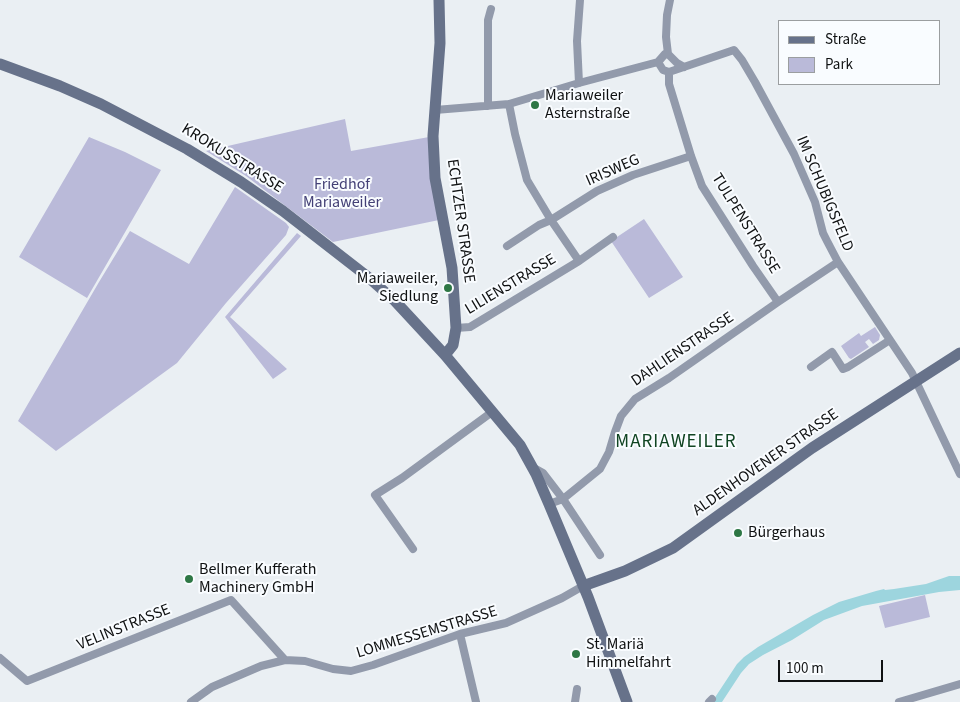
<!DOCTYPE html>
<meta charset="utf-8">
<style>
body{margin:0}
#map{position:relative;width:960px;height:702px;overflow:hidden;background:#eaeff3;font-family:"Source Sans 3",sans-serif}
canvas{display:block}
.legend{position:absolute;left:778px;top:20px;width:162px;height:65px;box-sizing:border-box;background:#f9fcff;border:1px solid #9b9ea0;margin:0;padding:6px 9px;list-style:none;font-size:15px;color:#0f1112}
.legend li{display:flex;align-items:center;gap:10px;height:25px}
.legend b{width:25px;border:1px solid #9b9ea0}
.scale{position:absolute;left:778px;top:660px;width:105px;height:22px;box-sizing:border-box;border:2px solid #0f1112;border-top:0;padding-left:6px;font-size:15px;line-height:18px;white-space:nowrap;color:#0f1112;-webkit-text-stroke:4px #f9fcff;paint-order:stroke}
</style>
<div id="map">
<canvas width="960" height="702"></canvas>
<ul class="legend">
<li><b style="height:6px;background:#67728a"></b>Straße</li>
<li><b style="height:14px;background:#babad9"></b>Park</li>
</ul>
<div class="scale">100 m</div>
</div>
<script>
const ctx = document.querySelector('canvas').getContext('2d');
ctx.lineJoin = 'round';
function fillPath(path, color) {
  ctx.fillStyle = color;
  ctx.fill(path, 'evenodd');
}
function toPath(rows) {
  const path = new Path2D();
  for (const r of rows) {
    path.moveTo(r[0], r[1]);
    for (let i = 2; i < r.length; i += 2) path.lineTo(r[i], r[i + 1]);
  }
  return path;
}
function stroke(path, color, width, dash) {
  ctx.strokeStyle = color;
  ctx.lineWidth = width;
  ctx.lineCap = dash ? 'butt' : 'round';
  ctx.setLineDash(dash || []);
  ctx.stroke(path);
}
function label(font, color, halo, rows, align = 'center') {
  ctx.font = font + ' "Source Sans 3",sans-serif';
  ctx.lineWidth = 4;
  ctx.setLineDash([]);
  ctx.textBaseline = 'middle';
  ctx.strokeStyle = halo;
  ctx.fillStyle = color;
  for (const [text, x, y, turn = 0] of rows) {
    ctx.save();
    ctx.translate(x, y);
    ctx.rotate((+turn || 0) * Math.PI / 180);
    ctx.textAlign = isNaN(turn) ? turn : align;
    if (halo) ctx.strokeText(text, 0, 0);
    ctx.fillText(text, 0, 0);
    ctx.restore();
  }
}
fillPath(toPath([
 [345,119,351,151,429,137,439,220,333,242,246,176,206,151],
 [89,137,125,152,161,170,87,298,19,257],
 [235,187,286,223,289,227,286,235,226,303,177,363,56,451,18,421,99,282,130,231,189,264],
 [644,219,683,277,649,298,611,241],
 [297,233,301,236,230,317,287,369,273,379,225,317],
 [875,327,880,335,879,340,873,344,869,339,865,342,869,347,851,359,849,358,841,346,859,333,861,336],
 [925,595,930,617,885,628,879,606]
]), '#babad9');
fillPath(toPath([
 [949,576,960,576,960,590,939,592,862,606,824,620,792,640,763,655,749,664,741,673,722,702,712,702,737,664,744,657,758,647,813,615,839,602,876,591,884,589,885,590,894,589,926,584]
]), '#9dd5de');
stroke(toPath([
 [668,54,666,37,667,15,670,0],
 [658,62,665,54,668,54,677,63,684,67],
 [669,72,669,84,691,156,702,186,753,266,778,302],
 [579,83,577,41,580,0],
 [509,104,515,134,527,180,551,220,579,261],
 [488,106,488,20,491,9],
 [435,110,509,104,579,83,658,62,663,70,669,72,734,50,742,60,755,82,794,154,815,202,823,233,827,241,838,262,912,373,960,474],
 [507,246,539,225,551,220,597,191,633,175,691,156],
 [456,328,470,327,579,261,613,237],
 [811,367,832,352,843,369,848,367,890,340],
 [534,468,543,473,563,499,600,555],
 [549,504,563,499,600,469,609,452,615,432,621,416,635,399,669,378,778,302,838,262],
 [413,549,375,495,402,478,492,412],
 [460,634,476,702],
 [0,658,27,681,231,600,285,660],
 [191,702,212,687,261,666,285,660,305,661,333,669,351,671,373,665,460,634,506,623,562,598,583,586],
 [575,702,577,689],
 [709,702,712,699],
 [899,702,960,684]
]), '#929aab', 8);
stroke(toPath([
 [439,0,440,43,433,136,435,178,452,268,456,328,453,345,445,355],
 [0,64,60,86,101,104,187,149,241,182,283,211,368,277,395,301,445,355,520,445,536,474,549,504,588,597,627,702],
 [583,586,625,571,673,548,812,448,960,353]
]), '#67728a', 11);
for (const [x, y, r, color] of [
 [535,105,5,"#2e7745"],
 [448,288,5,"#2e7745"],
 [738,533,5,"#2e7745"],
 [189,579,5,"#2e7745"],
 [576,654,5,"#2e7745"]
]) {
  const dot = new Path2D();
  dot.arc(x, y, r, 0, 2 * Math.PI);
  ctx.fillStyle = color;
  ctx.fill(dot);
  stroke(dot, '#f9fcff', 2);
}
label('16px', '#0f1112', '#f9fcff', [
 ["Mariaweiler",545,96],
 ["Asternstraße",545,114],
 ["Mariaweiler,",438,279,"right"],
 ["Siedlung",438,297,"right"],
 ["Bürgerhaus",748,533],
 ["Bellmer Kufferath",199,570],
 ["Machinery GmbH",199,588],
 ["St. Mariä",586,645],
 ["Himmelfahrt",586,663]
], 'left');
label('16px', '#0f1112', '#f9fcff', [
 ["KROKUSSTRASSE",232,159,32],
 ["IRISWEG",613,171,-24],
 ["IM SCHUBIGSFELD",824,194,67],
 ["ECHTZER STRASSE",460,221,82],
 ["TULPENSTRASSE",745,224,58],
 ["LILIENSTRASSE",511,285,-31],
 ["DAHLIENSTRASSE",683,350,-34],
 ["ALDENHOVENER STRASSE",766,463,-35],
 ["VELINSTRASSE",124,628,-22],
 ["LOMMESSEMSTRASSE",427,633,-17]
]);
label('16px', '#434076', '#f9fcff', [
 ["Friedhof",342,185],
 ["Mariaweiler",342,203]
]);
ctx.letterSpacing = '1px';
label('19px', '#104422', '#f9fcff', [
 ["MARIAWEILER",676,443]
]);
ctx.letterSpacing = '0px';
</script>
